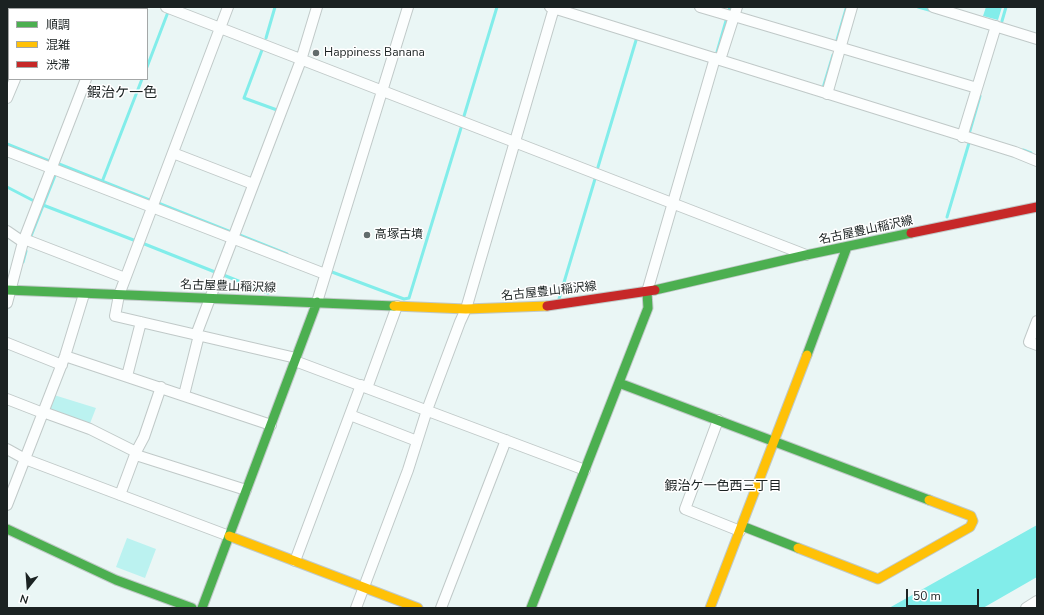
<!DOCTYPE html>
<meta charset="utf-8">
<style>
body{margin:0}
#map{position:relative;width:1044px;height:615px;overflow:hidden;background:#eaf6f5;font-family:"Nunito Sans","Noto Sans JP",sans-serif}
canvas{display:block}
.frame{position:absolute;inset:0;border:8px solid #1b2222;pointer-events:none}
.legend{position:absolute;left:8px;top:8px;width:140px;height:72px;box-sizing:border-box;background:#fff;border:1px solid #a4a7a7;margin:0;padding:5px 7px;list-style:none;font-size:12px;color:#1b2222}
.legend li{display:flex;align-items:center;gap:8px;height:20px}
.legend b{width:20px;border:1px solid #a4a7a7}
.north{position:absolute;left:8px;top:567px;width:40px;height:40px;-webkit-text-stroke:3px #fff;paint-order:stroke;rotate:197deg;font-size:11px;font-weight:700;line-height:16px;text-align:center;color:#1b2222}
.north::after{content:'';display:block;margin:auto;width:14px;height:18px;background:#1b2222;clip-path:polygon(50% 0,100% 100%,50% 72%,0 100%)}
.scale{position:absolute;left:906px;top:589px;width:73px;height:18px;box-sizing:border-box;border:2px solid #1b2222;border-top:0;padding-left:5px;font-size:12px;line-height:14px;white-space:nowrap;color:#1b2222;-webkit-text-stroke:3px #fff;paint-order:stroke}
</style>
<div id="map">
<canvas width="1044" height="615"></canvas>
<div class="frame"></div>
<ul class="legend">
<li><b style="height:5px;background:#4caf50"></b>順調</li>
<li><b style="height:5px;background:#ffc107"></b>混雑</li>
<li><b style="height:5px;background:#c62828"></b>渋滞</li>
</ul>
<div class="north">N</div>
<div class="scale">50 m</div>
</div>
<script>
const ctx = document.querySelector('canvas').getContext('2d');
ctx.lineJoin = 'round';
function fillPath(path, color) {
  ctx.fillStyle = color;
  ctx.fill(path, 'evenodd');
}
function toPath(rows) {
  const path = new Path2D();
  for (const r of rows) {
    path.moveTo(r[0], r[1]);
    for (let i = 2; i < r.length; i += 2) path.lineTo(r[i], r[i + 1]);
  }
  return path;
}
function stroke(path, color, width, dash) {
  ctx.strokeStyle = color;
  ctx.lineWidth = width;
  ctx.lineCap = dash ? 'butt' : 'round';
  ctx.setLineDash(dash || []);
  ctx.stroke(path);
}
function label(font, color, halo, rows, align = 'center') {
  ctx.font = font + ' "Nunito Sans","Noto Sans JP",sans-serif';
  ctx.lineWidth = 3;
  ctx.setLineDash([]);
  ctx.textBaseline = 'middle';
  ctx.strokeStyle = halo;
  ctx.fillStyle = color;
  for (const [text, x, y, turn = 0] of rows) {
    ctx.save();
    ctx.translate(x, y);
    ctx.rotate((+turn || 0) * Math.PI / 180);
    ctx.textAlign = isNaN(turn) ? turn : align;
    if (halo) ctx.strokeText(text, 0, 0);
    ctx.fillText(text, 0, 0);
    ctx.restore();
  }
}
fillPath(toPath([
 [54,395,96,408,89,426,48,411],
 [127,538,156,549,145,578,116,567]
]), '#bbf2f0');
fillPath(toPath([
 [986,7,1002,7,998,20,983,16],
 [1037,525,1037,577,983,608,889,608]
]), '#82edea');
stroke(toPath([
 [918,7,929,10],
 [1002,21,1006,7],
 [266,38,275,7],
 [837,40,846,9],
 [262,50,244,98,277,110],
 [717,52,730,7],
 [147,67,168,12],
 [821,87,823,88,833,55],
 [464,116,497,7],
 [970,134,969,134,980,96],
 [7,144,49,161],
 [1023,150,1031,153],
 [59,164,152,201],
 [598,167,637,37],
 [102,182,142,79],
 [7,187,34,201],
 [158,203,231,232],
 [43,205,136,241],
 [947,217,969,143],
 [237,234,287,254],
 [31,236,56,173],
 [142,243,215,272],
 [23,262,26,251],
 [332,272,404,299,409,298,461,128],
 [221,274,268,293],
 [559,299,595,179]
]), '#82edea', 3);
const street = toPath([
 [166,7,806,255],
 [228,7,119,295,115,316,296,358],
 [550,7,1015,152,1037,161],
 [700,7,734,17],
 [933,7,1037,39],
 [42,9,43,7],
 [114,9,114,7],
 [734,16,977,88],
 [720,60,737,7],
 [827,94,852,7],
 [7,98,15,79],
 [962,137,996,26],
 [7,151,325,274],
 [173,153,253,184],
 [7,231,23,242],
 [24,239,125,278],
 [647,292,715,58],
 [317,302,408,7],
 [7,303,23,242,86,79],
 [1037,321,1029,342,1037,345],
 [196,335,301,60,317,7],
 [7,343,62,365],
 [65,356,271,425],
 [295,361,585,470],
 [127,376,141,322],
 [367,388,397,306],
 [184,395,199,335],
 [7,399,43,413],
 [43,412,90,429,136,452],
 [350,415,417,441],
 [718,420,685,509,740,531],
 [7,449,25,459,229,536],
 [136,455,246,490],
 [120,495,136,452,144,437,161,387],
 [7,505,65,356,84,294],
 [295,561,361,385],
 [356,608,408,470,427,410,460,322,466,309,554,8],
 [441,608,506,440],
 [1026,608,1037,601]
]);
const fast = toPath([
 [7,290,394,306],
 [655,290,806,255,911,233],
 [807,355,847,247],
 [619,383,929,500],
 [742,526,798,548],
 [7,529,116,580,192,608],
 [202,608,317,302],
 [531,608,648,308,647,292]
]);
const slow = toPath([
 [394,306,466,309,547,306],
 [229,536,418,608],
 [798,548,878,579,970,527,973,521,971,516,929,500],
 [710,608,807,355]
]);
const jam = toPath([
 [911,233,1037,207],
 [547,306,655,290]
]);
stroke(street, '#c0c9c8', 12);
stroke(fast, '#c0c9c8', 11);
stroke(slow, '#c0c9c8', 11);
stroke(jam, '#c0c9c8', 11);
stroke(street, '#fcfefe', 10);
stroke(fast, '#4caf50', 9);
stroke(slow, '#ffc107', 9);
stroke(jam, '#c62828', 9);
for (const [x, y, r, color] of [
 [316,53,4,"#636c6c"],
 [367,235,4,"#636c6c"]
]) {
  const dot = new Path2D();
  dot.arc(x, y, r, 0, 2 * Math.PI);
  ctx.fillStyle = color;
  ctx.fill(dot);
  stroke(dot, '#fff', 1.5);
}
label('12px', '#1b2222', '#fff', [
 ["Happiness Banana",324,53],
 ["高塚古墳",375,235]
], 'left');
label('12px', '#1b2222', '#fff', [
 ["名古屋豊山稲沢線",866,231,-12],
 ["名古屋豊山稲沢線",228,287,2],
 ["名古屋豊山稲沢線",549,292,-6]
]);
label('13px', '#1b2222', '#fff', [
 ["鍜治ケ一色西三丁目",723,487]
]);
label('14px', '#1b2222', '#fff', [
 ["鍜治ケ一色",122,94]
]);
</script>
